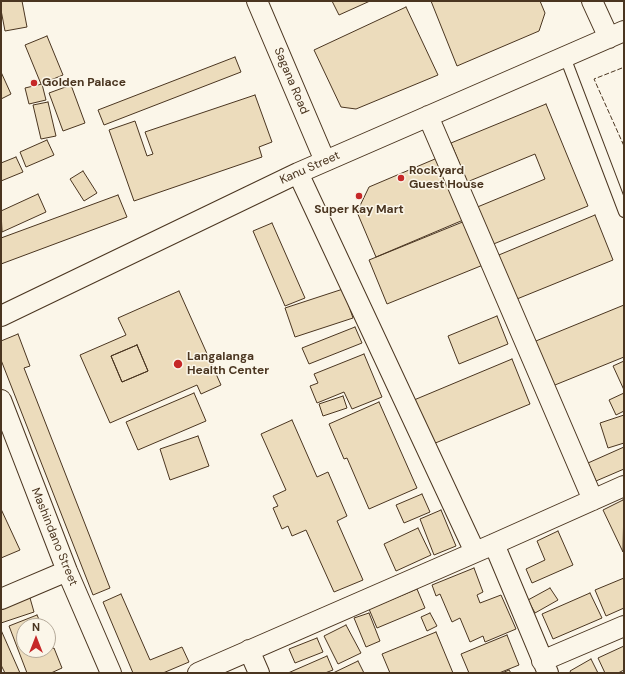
<!DOCTYPE html>
<style>
body{margin:0}
#map{position:relative;width:625px;height:674px;overflow:hidden;background:#fbf6e9;font-family:"DM Sans",sans-serif}
canvas{display:block}
.frame{position:absolute;inset:0;border:2px solid #4a3520;pointer-events:none}
.north{position:absolute;left:16px;top:618px;width:40px;height:40px;box-sizing:border-box;background:#fbf6e9;border:1px solid #b4a999;border-radius:50%;rotate:0deg;font-size:11px;font-weight:700;line-height:16px;text-align:center;color:#4a3520}
.north::after{content:'';display:block;margin:auto;width:14px;height:18px;background:#c62828;clip-path:polygon(50% 0,100% 100%,50% 72%,0 100%)}
</style>
<div id="map">
<canvas width="625" height="674"></canvas>
<div class="frame"></div>
<div class="north">N</div>
</div>
<script>
const ctx = document.querySelector('canvas').getContext('2d');
ctx.lineJoin = 'round';
function fillPath(path, color) {
  ctx.fillStyle = color;
  ctx.fill(path, 'evenodd');
}
function toPath(rows) {
  const path = new Path2D();
  for (const r of rows) {
    path.moveTo(r[0], r[1]);
    for (let i = 2; i < r.length; i += 2) path.lineTo(r[i], r[i + 1]);
  }
  return path;
}
function stroke(path, color, width, dash) {
  ctx.strokeStyle = color;
  ctx.lineWidth = width;
  ctx.lineCap = dash ? 'butt' : 'round';
  ctx.setLineDash(dash || []);
  ctx.stroke(path);
}
function label(font, color, halo, rows, align = 'center') {
  ctx.font = font + ' "DM Sans",sans-serif';
  ctx.lineWidth = 3;
  ctx.setLineDash([]);
  ctx.textBaseline = 'middle';
  ctx.strokeStyle = halo;
  ctx.fillStyle = color;
  for (const [text, x, y, turn = 0] of rows) {
    ctx.save();
    ctx.translate(x, y);
    ctx.rotate((+turn || 0) * Math.PI / 180);
    ctx.textAlign = isNaN(turn) ? turn : align;
    if (halo) ctx.strokeText(text, 0, 0);
    ctx.fillText(text, 0, 0);
    ctx.restore();
  }
}
const building = toPath([
 [1,1,22,1,27,27,5,31,1,10,1,1],
 [332,1,370,1,339,15,332,1],
 [431,1,540,1,545,13,539,31,457,66,431,1],
 [406,7,438,75,356,109,341,107,314,50,406,7],
 [47,36,63,75,41,84,25,45,47,36],
 [235,57,241,72,104,125,98,110,235,57],
 [1,72,11,94,1,99,1,72],
 [42,84,46,100,29,104,25,88,42,84],
 [71,85,85,123,63,131,49,93,71,85],
 [255,95,272,142,259,147,262,157,134,201,109,130,135,121,147,156,153,154,145,132,255,95],
 [48,102,56,136,41,139,33,105,48,102],
 [546,104,588,206,491,245,475,208,545,179,535,154,467,182,451,143,546,104],
 [47,140,54,155,26,167,20,152,47,140],
 [442,156,468,218,376,257,357,212,369,187,442,156],
 [16,157,23,172,1,181,1,163,16,157],
 [83,171,97,193,84,201,70,179,83,171],
 [38,194,46,212,2,232,1,211,38,194],
 [118,195,127,217,1,264,1,238,118,195],
 [595,215,613,260,512,301,494,257,595,215],
 [470,219,488,263,387,304,369,260,470,219],
 [272,223,305,298,285,306,253,231,272,223],
 [343,289,353,318,295,337,285,308,343,289],
 [179,291,221,385,201,394,197,385,110,423,80,355,126,335,118,318,179,291],
 [137,345,148,371,122,382,111,356,137,345],
 [624,305,624,357,550,387,531,343,624,305],
 [497,316,508,344,459,364,448,336,497,316],
 [355,327,362,343,309,364,302,348,355,327],
 [18,334,30,366,24,368,110,588,93,595,1,360,1,341,18,334],
 [137,345,148,371,122,382,111,356,137,345],
 [364,354,382,397,352,409,344,392,317,403,310,386,318,383,314,374,364,354],
 [512,359,530,404,433,444,414,400,512,359],
 [624,361,624,390,613,366,624,361],
 [194,393,206,421,138,450,126,422,194,393],
 [624,393,624,411,616,415,609,400,624,393],
 [343,396,347,408,323,416,319,404,343,396],
 [379,402,417,488,369,509,347,458,344,459,329,424,379,402],
 [624,415,624,443,608,448,600,423,624,415],
 [292,420,317,477,328,472,347,516,337,521,363,580,334,592,306,530,292,536,288,526,282,529,273,508,278,506,273,496,286,490,261,434,292,420],
 [198,436,209,466,170,480,160,449,198,436],
 [624,447,624,469,596,481,588,463,624,447],
 [422,494,430,512,404,523,396,505,422,494],
 [623,500,624,502,623,552,603,510,623,500],
 [1,509,20,550,1,558,1,509],
 [441,510,456,546,434,555,420,519,441,510],
 [418,528,431,555,396,571,384,544,418,528],
 [558,531,573,565,532,583,526,569,545,560,537,541,558,531],
 [474,568,483,592,477,595,480,603,501,595,516,629,485,642,483,636,470,642,460,618,452,622,440,594,436,596,432,585,474,568],
 [624,578,624,608,606,616,595,590,624,578],
 [550,588,558,600,535,613,528,600,550,588],
 [417,589,425,608,377,628,369,609,417,589],
 [590,593,602,618,553,639,542,614,590,593],
 [121,594,150,660,182,647,189,662,163,673,133,673,103,602,121,594],
 [30,598,34,612,1,623,1,607,30,598],
 [369,613,380,641,366,647,354,618,369,613],
 [430,613,437,626,427,631,421,617,430,613],
 [37,615,42,626,24,626,24,650,48,650,48,641,51,649,54,648,62,668,51,673,27,673,9,626,37,615],
 [346,625,361,653,338,664,324,636,346,625],
 [1,630,20,673,5,673,1,665,1,630],
 [436,632,453,673,390,673,382,654,436,632],
 [507,635,519,665,499,673,469,673,461,654,507,635],
 [317,638,323,652,295,663,289,649,317,638],
 [624,646,624,670,618,673,605,673,598,658,624,646],
 [327,656,333,670,325,673,288,673,327,656],
 [591,659,598,673,571,673,570,671,591,659],
 [358,661,364,673,333,673,358,661],
 [509,670,511,673,502,673,509,670]
]);
fillPath(building, '#ecdcbc');
stroke(building, '#4a3520', 1);
const lane = toPath([
 [565,57,624,212]
]);
const street = toPath([
 [257,1,325,161],
 [592,1,609,38],
 [428,116,593,500],
 [298,173,475,552],
 [1,316,298,173,624,31],
 [1,400,67,571,111,673],
 [494,544,548,673],
 [1,599,67,571],
 [249,650,259,673],
 [542,661,624,626],
 [198,673,494,544,624,486]
]);
stroke(lane, '#4a3520', 12);
stroke(street, '#4a3520', 22);
stroke(lane, '#fbf6e9', 10);
stroke(street, '#fbf6e9', 20);
stroke(toPath([
 [622,68,594,79,624,146]
]), '#4a3520', 1, [5, 2]);
for (const [x, y, r, color] of [
 [34,83,4,"#c62828"],
 [401,178,4,"#c62828"],
 [359,196,4,"#c62828"],
 [178,364,5,"#c62828"]
]) {
  const dot = new Path2D();
  dot.arc(x, y, r, 0, 2 * Math.PI);
  ctx.fillStyle = color;
  ctx.fill(dot);
  stroke(dot, '#fbf6e9', 1.5);
}
label('12px', '#4a3520', '#fbf6e9', [
 ["Sagana Road",291,81,67],
 ["Kanu Street",310,168,-24],
 ["Mashindano Street",54,537,68]
]);
label('bold 12px', '#4a3520', '#fbf6e9', [
 ["Golden Palace",42,83],
 ["Rockyard",409,171],
 ["Guest House",409,185],
 ["Super Kay Mart",359,210,"center"],
 ["Langalanga",187,357],
 ["Health Center",187,371]
], 'left');
</script>
